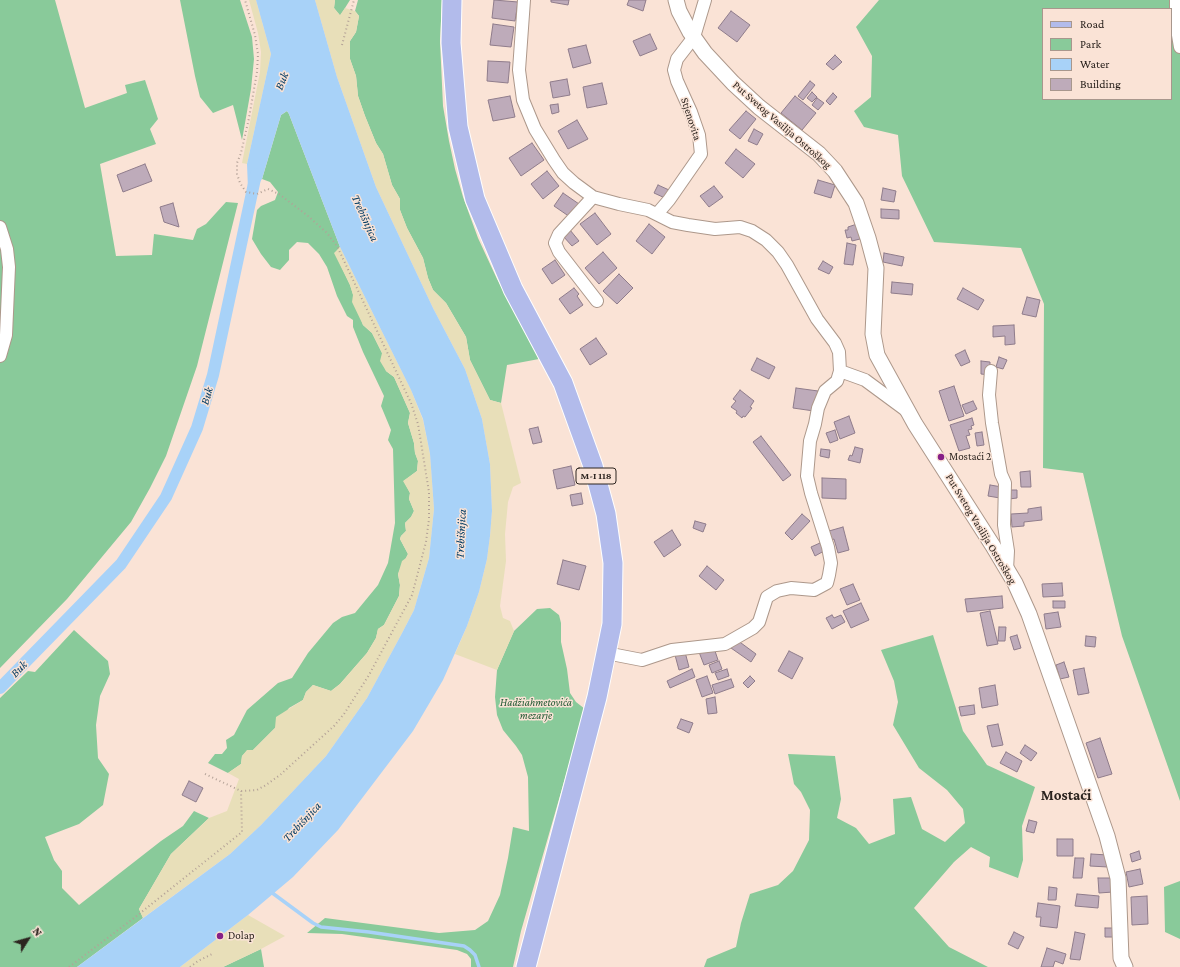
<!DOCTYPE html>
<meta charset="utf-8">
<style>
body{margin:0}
#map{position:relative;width:1180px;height:967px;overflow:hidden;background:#fae3d6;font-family:"Crimson Pro",serif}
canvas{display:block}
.legend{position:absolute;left:1042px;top:8px;width:130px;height:92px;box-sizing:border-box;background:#fae3d6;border:1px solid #a8978d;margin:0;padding:5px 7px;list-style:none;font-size:12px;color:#2c241f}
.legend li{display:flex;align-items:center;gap:8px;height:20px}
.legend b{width:20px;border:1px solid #a8978d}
.north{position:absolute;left:8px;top:919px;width:40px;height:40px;-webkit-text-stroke:3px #fae3d6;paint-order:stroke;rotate:53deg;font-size:11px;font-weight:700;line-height:16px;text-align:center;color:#2c241f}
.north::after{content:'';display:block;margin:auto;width:14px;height:18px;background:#2c241f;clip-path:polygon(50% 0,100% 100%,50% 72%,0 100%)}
</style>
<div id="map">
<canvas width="1180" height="967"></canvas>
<ul class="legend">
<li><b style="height:5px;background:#b2bbeb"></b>Road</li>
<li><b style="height:11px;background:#89ca9a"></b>Park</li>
<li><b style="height:11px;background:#a8d2f8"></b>Water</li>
<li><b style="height:11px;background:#beabba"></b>Building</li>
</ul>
<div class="north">N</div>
</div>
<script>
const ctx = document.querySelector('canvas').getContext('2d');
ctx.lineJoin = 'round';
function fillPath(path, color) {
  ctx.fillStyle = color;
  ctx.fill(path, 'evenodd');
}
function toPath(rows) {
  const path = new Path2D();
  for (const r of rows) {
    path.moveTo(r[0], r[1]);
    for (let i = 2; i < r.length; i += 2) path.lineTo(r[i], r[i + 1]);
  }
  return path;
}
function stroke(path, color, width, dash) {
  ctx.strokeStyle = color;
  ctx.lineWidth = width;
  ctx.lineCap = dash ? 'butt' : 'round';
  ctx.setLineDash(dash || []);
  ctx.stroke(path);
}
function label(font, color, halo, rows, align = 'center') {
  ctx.font = font + ' "Crimson Pro",serif';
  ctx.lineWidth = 3;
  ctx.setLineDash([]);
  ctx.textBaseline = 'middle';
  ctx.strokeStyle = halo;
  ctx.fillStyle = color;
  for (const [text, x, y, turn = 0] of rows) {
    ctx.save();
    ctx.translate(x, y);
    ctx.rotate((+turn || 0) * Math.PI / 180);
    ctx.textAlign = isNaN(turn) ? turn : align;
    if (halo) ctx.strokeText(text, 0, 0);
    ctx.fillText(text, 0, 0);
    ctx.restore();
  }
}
fillPath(toPath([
 [0,0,55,0,85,108,127,93,125,85,145,80,158,119,150,129,156,144,100,164,116,256,152,255,154,234,193,240,197,229,206,224,226,202,238,203,197,366,166,456,150,488,131,522,67,599,0,668],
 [180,0,240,0,252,37,254,59,251,89,242,140,233,105,213,113,200,97,195,76],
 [335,0,350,0,340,16,334,8],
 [358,0,442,0,440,41,443,106,449,141,455,169,463,197,478,238,497,279,539,359,507,365,501,403,490,400,470,360,466,337,446,303,433,290,428,278,423,258,407,228,400,210,400,199,392,185,383,154,376,143,365,116,358,96,356,76,350,59,350,41,356,32,359,16,355,11],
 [879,0,1180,0,1180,801,1122,636,1083,473,1043,468,1044,304,1021,248,934,242,902,176,898,135,864,127,854,111,871,97,872,56,856,27],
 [1043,9,1171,9,1171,99,1043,99],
 [287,111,289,114,340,247,335,253,350,285,363,325,372,333,382,353,386,371,394,377,410,413,408,423,414,443,415,453,418,461,417,471,404,481,410,493,409,499,414,511,411,517,405,523,406,531,401,536,400,539,408,554,398,574,400,585,399,596,384,625,378,629,376,638,367,653,340,684,331,691,313,685,306,692,303,700,289,708,275,728,253,750,247,751,242,756,241,764,228,773,208,763,215,754,222,754,227,748,226,740,234,735,247,710,278,683,292,678,308,653,333,623,342,617,355,613,378,585,388,563,395,523,393,449,388,440,391,430,381,406,384,396,363,352,353,327,353,320,347,316,337,296,327,267,319,254,308,243,297,242,289,250,289,260,280,270,271,267,261,254,252,239,257,210,261,206,275,200,278,192,270,182,262,179,281,115],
 [550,608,559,615,561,623,561,642,567,669,570,693,576,702,585,709,521,931,513,967,471,967,471,959,467,954,457,950,342,934,307,933,325,918,439,933,475,930,488,921,500,895,508,858,513,827,529,831,528,777,522,755,516,746,503,730,497,715,495,697,497,670,514,631,537,609],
 [74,630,108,661,110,674,100,696,96,725,98,758,109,774,103,805,79,824,45,837,54,860,62,871,62,888,79,905,161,841,183,826,194,811,209,818,171,854,139,909,143,918,77,967,0,967,0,698,28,671,35,672],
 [933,635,963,731,987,765,1035,787,1022,826,1023,860,1018,878,989,867,990,857,971,847,954,862,914,908,949,947,988,967,704,967,707,959,736,947,741,923,750,894,778,885,793,871,809,840,810,810,801,792,794,784,788,754,835,756,841,799,837,818,856,828,869,844,895,834,893,799,911,797,922,829,945,842,965,823,963,809,947,790,919,768,893,725,898,702,894,681,881,650],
 [1180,881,1180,939,1165,932,1164,887],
 [261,949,264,967,223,967]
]), '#89ca9a');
fillPath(toPath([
 [249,0,256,0,271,54,247,164,242,163,260,72,261,52,258,33],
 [315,0,335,0,334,8,340,15,345,8,355,11,359,16,356,32,350,41,350,59,356,76,358,96,365,116,376,143,383,154,392,185,400,199,400,210,407,228,423,258,428,278,433,290,446,303,466,337,470,360,490,400,501,403,521,483,513,487,508,502,505,534,506,561,500,606,503,618,510,621,514,631,497,670,455,654,467,626,479,592,487,559,490,536,492,511,490,464,482,419,465,369,433,308,376,187,337,77],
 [340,247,411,390,423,420,430,454,434,509,429,558,414,610,401,635,367,698,326,756,261,825,230,854,143,918,139,909,171,854,209,818,227,811,239,779,228,773,241,764,242,756,247,750,253,750,275,728,276,717,303,700,306,692,313,685,331,691,340,684,367,653,376,638,378,629,384,625,399,596,400,585,398,574,402,561,406,558,408,554,400,539,401,536,406,531,405,523,411,517,414,511,409,499,410,493,403,481,417,471,418,461,415,453,414,443,408,423,410,413,394,377,386,371,380,361,382,353,372,333,363,325,352,302,353,295,350,285,334,253],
 [248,915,285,936,261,949,223,967,180,967]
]), '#e8dfb9');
fillPath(toPath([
 [256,0,315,0,337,77,376,187,433,308,465,369,482,419,490,464,492,511,490,536,487,559,479,592,467,626,443,680,413,731,338,830,293,877,248,915,180,967,77,967,230,854,261,825,326,756,367,698,401,635,414,610,429,558,434,509,430,454,423,419,411,390,340,247,289,114,287,111,281,115,262,179,254,190,248,189,247,164,271,54]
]), '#a8d2f8');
stroke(toPath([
 [271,892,313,923,321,927,369,932,464,946,470,950,475,955,479,967]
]), '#a8d2f8', 3.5);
stroke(toPath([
 [0,688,121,564,166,497,197,428,213,375,256,174]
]), '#a8d2f8', 12);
const building = toPath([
 [494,0,518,2,515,21,492,18,494,0],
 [551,0,569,0,568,5,551,2,551,0],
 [629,0,646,0,643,11,627,5,629,0],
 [731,11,750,25,737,42,718,28,731,11],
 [493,24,514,27,511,47,490,45,493,24],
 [650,34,657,49,640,56,633,41,650,34],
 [586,45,591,63,573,68,568,49,586,45],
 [835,55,842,62,833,70,826,64,835,55],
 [488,61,510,62,508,83,487,81,488,61],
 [567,79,570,95,553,98,550,82,567,79],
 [810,81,815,85,803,100,798,96,810,81],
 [602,83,607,104,587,108,583,87,602,83],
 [812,92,817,97,812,102,807,98,812,92],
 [833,93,837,97,830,105,826,101,833,93],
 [510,96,515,117,493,121,488,100,510,96],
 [795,96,816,113,802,130,781,113,795,96],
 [817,98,824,103,818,110,812,105,817,98],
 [558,104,559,112,552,114,550,105,558,104],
 [746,111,756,119,740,139,729,130,746,111],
 [577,120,588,139,568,149,558,131,577,120],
 [754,129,763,134,757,145,748,141,754,129],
 [532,143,544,160,521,176,509,158,532,143],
 [736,149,755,164,743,178,725,163,736,149],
 [145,164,152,181,123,192,117,175,145,164],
 [547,171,559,186,543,199,531,184,547,171],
 [818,180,835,185,831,198,814,193,818,180],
 [658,185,669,190,665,198,654,193,658,185],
 [714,186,723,197,709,207,700,196,714,186],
 [883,188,896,191,894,202,881,200,883,188],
 [563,193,579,204,570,217,554,206,563,193],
 [173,203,179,227,164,222,160,207,173,203],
 [881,209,899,210,899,219,881,218,881,209],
 [595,213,611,234,597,245,580,224,595,213],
 [649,224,665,237,652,254,636,241,649,224],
 [857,224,860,239,852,241,851,237,847,238,845,230,848,230,848,227,857,224],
 [570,230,579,241,572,246,563,236,570,230],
 [847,243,856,245,853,265,844,264,847,243],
 [603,252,617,268,599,284,585,268,603,252],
 [884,253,904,257,902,266,883,262,884,253],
 [555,260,565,275,552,284,542,269,555,260],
 [823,261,833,267,829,274,818,269,823,261],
 [619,274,633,288,617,304,603,291,619,274],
 [892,282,913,284,912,295,891,293,892,282],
 [574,288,579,294,577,296,583,305,570,314,559,299,574,288],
 [963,288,984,300,978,310,957,299,963,288],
 [1027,297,1040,300,1036,317,1022,314,1027,297],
 [1014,325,1015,344,1005,345,1005,336,993,337,993,326,1014,325],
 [596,338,607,354,590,365,580,349,596,338],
 [965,350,970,362,961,366,955,355,965,350],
 [999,357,1007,360,1003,369,996,367,999,357],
 [757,358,775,367,769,379,751,370,757,358],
 [981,361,990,362,990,375,981,374,981,361],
 [954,386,964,416,949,421,939,391,954,386],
 [796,388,818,391,814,411,793,408,796,388],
 [740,390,754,401,750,407,752,408,745,417,743,416,742,418,736,413,737,411,731,407,736,401,733,399,740,390],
 [973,401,977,409,966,414,962,405,973,401],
 [849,416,855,433,840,439,834,422,849,416],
 [972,418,974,425,971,426,972,429,968,430,970,435,966,436,970,448,959,451,950,425,972,418],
 [538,427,542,442,533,444,529,429,538,427],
 [835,430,838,440,830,443,826,433,835,430],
 [982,432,984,445,977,446,975,433,982,432],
 [761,436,791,475,783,481,753,442,761,436],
 [855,447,863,449,860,463,848,460,850,455,852,456,855,447],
 [821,449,830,450,829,458,820,456,821,449],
 [571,466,575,485,557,489,553,470,571,466],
 [1030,471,1031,487,1021,487,1020,472,1030,471],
 [822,478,846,479,846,499,822,498,822,478],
 [990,485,1002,487,1000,498,988,496,990,485],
 [1009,490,1017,490,1017,498,1009,499,1009,490],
 [581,493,583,504,572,506,570,495,581,493],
 [1041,507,1042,520,1024,522,1024,526,1012,527,1011,514,1028,513,1028,509,1041,507],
 [802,514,810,521,792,540,785,533,802,514],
 [695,521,706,524,703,532,693,528,695,521],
 [843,527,849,550,838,553,834,539,831,540,829,531,843,527],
 [672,530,681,545,664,557,654,542,672,530],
 [820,543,824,551,815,556,811,547,820,543],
 [563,560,586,566,579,590,557,584,563,560],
 [707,566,724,580,716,590,699,576,707,566],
 [1062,583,1063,596,1043,597,1042,584,1062,583],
 [853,584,860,600,847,605,840,589,853,584],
 [1002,596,1003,608,967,612,965,599,1002,596],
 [1053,601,1065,601,1065,608,1053,608,1053,601],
 [861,603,869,620,851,628,843,611,861,603],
 [990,611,998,644,987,646,980,613,990,611],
 [1058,612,1061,627,1046,629,1044,614,1058,612],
 [832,615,834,618,841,615,845,622,832,629,826,618,832,615],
 [999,627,1006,627,1005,641,998,641,999,627],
 [1017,635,1021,648,1014,650,1010,637,1017,635],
 [1086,636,1096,637,1095,647,1085,646,1086,636],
 [737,640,756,654,751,662,731,648,737,640],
 [714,648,718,660,704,665,699,652,714,648],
 [789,651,803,658,792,679,778,671,789,651],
 [685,652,689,667,679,670,675,655,685,652],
 [719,661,722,669,712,673,709,665,719,661],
 [1064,662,1069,677,1060,679,1056,665,1064,662],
 [1084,668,1089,693,1078,695,1073,670,1084,668],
 [692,669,695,677,670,688,667,681,692,669],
 [727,669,729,676,718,680,715,673,727,669],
 [707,676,713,693,702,697,696,680,707,676],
 [750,676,755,681,748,688,743,683,750,676],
 [731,679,734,687,715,694,712,685,731,679],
 [995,685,998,705,982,708,979,688,995,685],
 [715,697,717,713,708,714,706,699,715,697],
 [974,705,975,714,961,716,959,707,974,705],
 [681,719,693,723,689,733,677,728,681,719],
 [998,724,1003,745,992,747,987,726,998,724],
 [1100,738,1112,774,1098,778,1086,743,1100,738],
 [1025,745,1037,753,1031,761,1020,753,1025,745],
 [1006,752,1022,761,1017,772,1000,763,1006,752],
 [189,781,203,788,196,802,182,795,189,781],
 [1029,820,1037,822,1034,833,1026,831,1029,820],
 [1057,839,1073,839,1073,856,1057,856,1057,839],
 [1139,851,1141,859,1132,862,1130,854,1139,851],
 [1091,854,1108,855,1108,867,1090,866,1091,854],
 [1075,858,1084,858,1082,878,1073,878,1075,858],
 [1140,869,1143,884,1129,887,1126,872,1140,869],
 [1098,878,1112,878,1113,892,1099,893,1098,878],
 [1049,887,1057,888,1056,900,1048,900,1049,887],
 [1077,894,1099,896,1098,908,1075,906,1077,894],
 [1147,896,1148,924,1132,925,1131,897,1147,896],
 [1038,903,1060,906,1057,928,1040,926,1041,917,1036,917,1038,903],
 [1105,928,1115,928,1115,937,1105,937,1105,928],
 [1014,932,1024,937,1018,949,1008,944,1014,932],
 [1075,932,1085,934,1080,960,1070,959,1075,932],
 [1047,948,1066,954,1063,964,1055,961,1053,967,1041,967,1047,948]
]);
fillPath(building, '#beabba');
stroke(building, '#8f7c8b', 1);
const minor = toPath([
 [524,0,519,70,523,100,535,129,554,160,563,173,574,183,593,197,619,204,648,210,672,222,688,225,715,229,740,227,752,231,766,240,778,252,787,265,817,319,835,343,839,352,840,371],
 [1176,0,1176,23,1180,47],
 [593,197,559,234,555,243,559,252,597,301],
 [657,214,669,200,701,154,699,135,691,112,677,81,674,70,677,59,694,37,705,0],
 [0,227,7,249,9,267,6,335,0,356],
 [991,371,989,395,992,423,1001,474,1005,483,1004,525,1008,551,1007,570],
 [606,653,642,660,672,650,725,644,753,628,759,622,767,597,777,591,791,588,814,590,827,583,829,575,831,563,828,547,811,493,807,476,810,441,815,424,818,408,825,391,837,381,840,371,865,380,907,411]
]);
const tertiary = toPath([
 [676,0,679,11,690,32,705,53,733,83,759,107,819,154,835,171,856,203,868,238,876,268,873,334,877,355,915,424,993,546,1015,583,1029,614,1107,836,1118,878,1121,958,1125,967]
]);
const primary = toPath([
 [452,0,451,43,458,127,475,199,513,289,563,383,593,466,606,514,613,563,612,624,597,697,526,967]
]);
stroke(minor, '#ad988b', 14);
stroke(tertiary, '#ad988b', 17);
stroke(primary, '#fff', 21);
stroke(toPath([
 [342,45,354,0],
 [205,774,241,791,257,790,266,785,280,775,334,726,344,714,369,675,412,595,426,542,429,519,429,492,418,424,411,403,337,246,327,233,308,216,279,194,268,189,257,194,246,192,240,183,237,174,237,163,241,153,249,118,257,72,258,54,255,35,245,0],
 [69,967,134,918,242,832,241,791],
 [190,967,198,961,214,953]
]), '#b3a197', 2, [1, 3]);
stroke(minor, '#fff', 12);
stroke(tertiary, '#fff', 15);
stroke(primary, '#b2bbeb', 19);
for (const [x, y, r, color] of [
 [941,457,4,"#861f87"],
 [220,936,4,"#861f87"]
]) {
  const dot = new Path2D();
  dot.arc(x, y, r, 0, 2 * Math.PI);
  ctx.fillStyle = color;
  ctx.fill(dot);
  stroke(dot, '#fae3d6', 1.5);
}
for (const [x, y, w] of [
 [596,476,40]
]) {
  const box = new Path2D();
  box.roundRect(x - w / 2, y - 8, w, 16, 3);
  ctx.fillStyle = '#fae3d6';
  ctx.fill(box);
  stroke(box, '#2c241f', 1);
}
label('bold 10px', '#2c241f', null, [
 ["M-I 118",596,476]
]);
label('11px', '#2c241f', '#fae3d6', [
 ["Stjenovita",691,119,72],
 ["Put Svetog Vasilija Ostroškog",782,125,41],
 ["Put Svetog Vasilija Ostroškog",981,529,59]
]);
label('11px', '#2c241f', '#fae3d6', [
 ["Mostaći 2",949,457],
 ["Dolap",228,936]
], 'left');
label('italic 11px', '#1f5832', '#fae3d6', [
 ["Hadžiahmetovića",536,703],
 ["mezarje",536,716]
]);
label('italic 12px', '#023b63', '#fae3d6', [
 ["Buk",282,81,-68],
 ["Trebišnjica",365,218,66],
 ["Buk",207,396,-74],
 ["Trebišnjica",461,534,-87],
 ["Buk",19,669,-46],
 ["Trebišnjica",302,822,-47]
]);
label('bold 15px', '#2c241f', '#fae3d6', [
 ["Mostaći",1066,795]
]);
</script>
